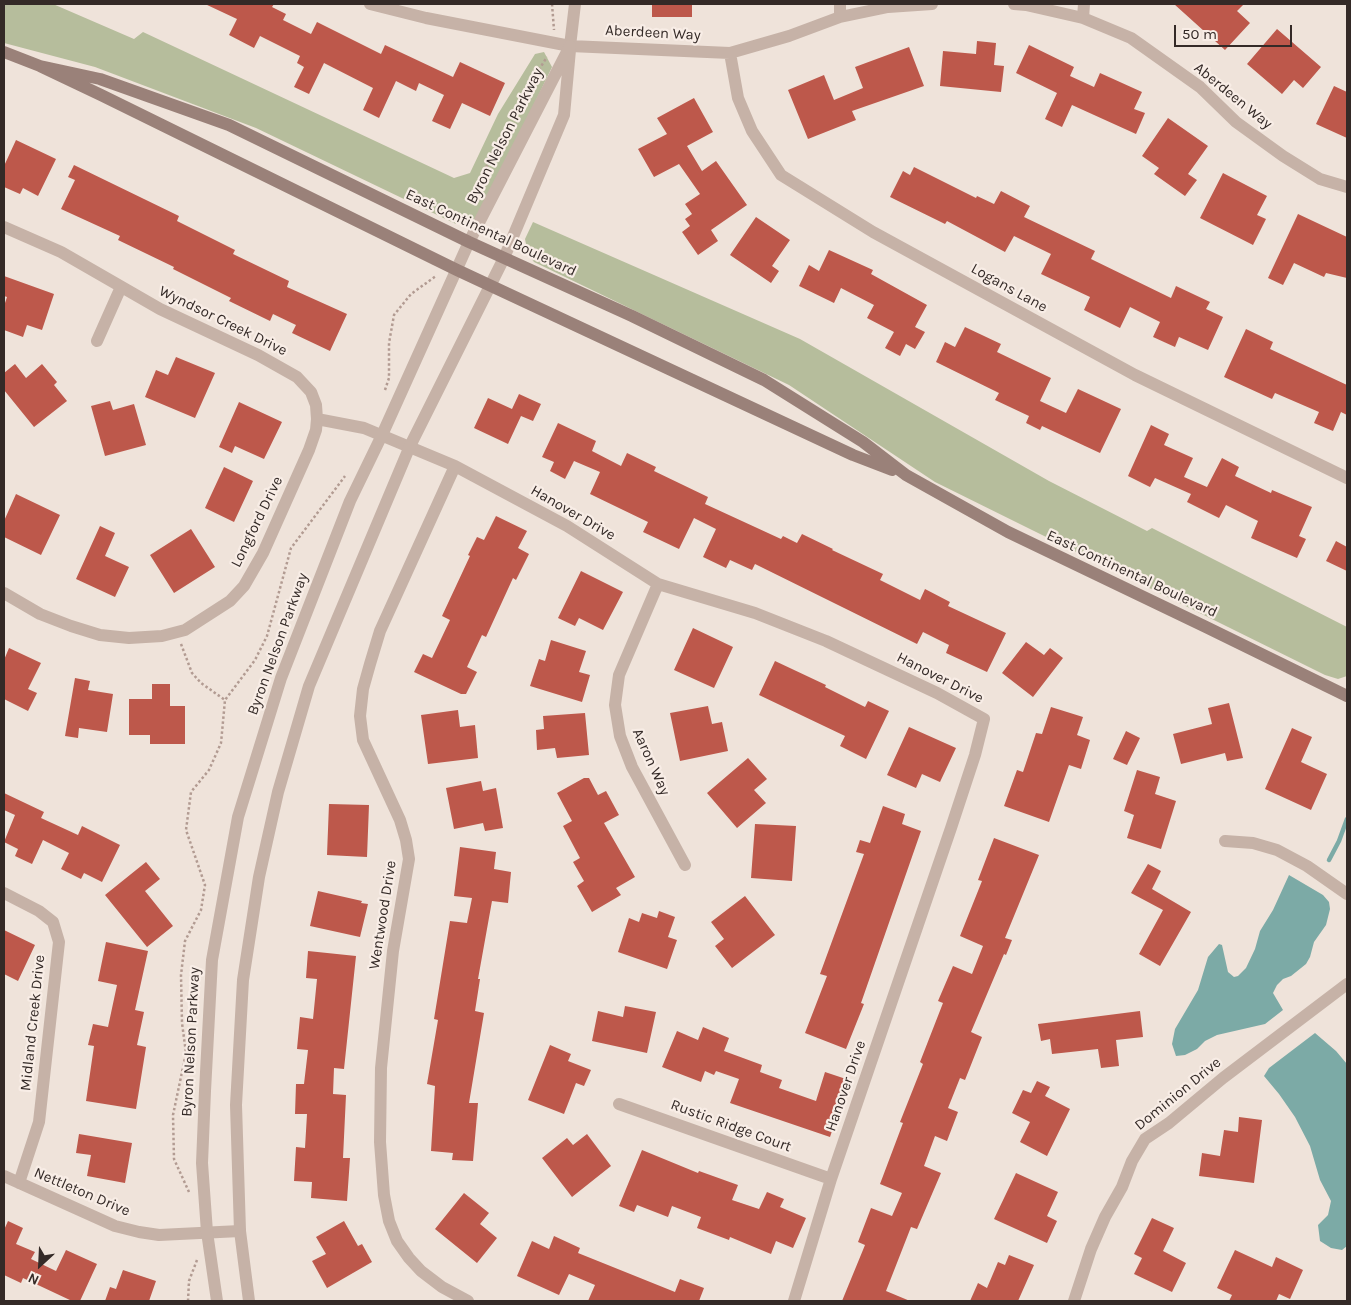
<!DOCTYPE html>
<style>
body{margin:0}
#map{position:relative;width:1351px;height:1305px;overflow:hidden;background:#efe3da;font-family:Karla,sans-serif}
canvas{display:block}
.frame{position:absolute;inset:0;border:5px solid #342a27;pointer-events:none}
.north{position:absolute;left:15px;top:1240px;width:50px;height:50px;-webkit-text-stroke:4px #f8ede6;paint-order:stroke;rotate:205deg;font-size:14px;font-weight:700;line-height:20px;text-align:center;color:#342a27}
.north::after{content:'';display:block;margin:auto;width:18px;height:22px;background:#342a27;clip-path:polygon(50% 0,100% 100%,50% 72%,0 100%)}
.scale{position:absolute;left:1174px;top:25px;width:118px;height:22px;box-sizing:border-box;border:2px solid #342a27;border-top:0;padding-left:6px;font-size:15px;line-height:18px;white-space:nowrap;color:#342a27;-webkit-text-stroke:4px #f8ede6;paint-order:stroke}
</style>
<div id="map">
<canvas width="1351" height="1305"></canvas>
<div class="frame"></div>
<div class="north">N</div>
<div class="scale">50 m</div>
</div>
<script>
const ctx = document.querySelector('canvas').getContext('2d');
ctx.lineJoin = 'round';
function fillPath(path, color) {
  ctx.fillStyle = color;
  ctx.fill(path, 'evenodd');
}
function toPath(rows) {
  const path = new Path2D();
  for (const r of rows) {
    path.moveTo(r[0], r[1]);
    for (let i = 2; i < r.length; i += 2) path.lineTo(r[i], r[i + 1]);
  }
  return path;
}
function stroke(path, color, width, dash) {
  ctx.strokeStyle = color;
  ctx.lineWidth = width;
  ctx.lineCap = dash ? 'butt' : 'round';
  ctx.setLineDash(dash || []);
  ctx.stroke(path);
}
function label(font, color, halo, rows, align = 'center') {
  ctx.font = font + ' Karla,sans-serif';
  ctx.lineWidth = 4.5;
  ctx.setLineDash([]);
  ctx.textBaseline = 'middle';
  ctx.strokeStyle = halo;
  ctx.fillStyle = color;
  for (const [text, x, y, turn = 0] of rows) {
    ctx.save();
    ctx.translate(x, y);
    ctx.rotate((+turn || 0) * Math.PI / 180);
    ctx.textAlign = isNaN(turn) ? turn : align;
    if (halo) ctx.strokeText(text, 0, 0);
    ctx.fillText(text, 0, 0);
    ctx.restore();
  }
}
fillPath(toPath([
 [4,4,53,4,134,39,143,32,454,178,470,173,498,114,535,54,544,52,552,67,482,214,475,223,456,224,256,128,95,67,4,43],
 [533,222,800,339,1049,481,1147,531,1152,528,1347,627,1347,676,1338,679,1325,675,935,482,789,385,534,262,528,254,525,239]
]), '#b6bd9c');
fillPath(toPath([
 [1289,875,1323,895,1329,902,1330,909,1326,925,1314,942,1310,957,1306,964,1291,976,1283,979,1277,985,1273,993,1283,1010,1265,1024,1217,1035,1205,1041,1197,1049,1185,1055,1176,1056,1172,1044,1175,1029,1198,990,1208,957,1219,944,1222,945,1228,972,1234,977,1238,976,1246,968,1255,949,1260,931,1273,910],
 [1315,1033,1336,1051,1347,1064,1347,1246,1342,1250,1331,1248,1320,1241,1318,1225,1328,1215,1331,1201,1320,1180,1310,1146,1295,1117,1279,1094,1264,1076,1269,1068]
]), '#7caaa6');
stroke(toPath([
 [1329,860,1339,841,1347,819]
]), '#7caaa6', 4.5);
fillPath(toPath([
 [205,4,274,4,272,7,286,14,283,20,311,34,317,22,381,54,385,45,453,77,460,62,505,83,490,116,462,103,450,129,432,121,444,95,419,83,416,91,396,81,379,118,363,110,373,88,324,63,309,94,294,87,304,67,297,63,300,56,260,36,254,48,229,35,237,19],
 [652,4,692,4,692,17,652,17],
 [1174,4,1244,4,1237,11,1250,23,1225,50],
 [1277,29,1321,67,1303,88,1294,80,1282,94,1247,64],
 [977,41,996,43,994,65,1004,66,1001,92,940,86,943,51,976,54],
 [1029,45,1074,67,1070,76,1094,87,1100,73,1142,92,1134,109,1145,113,1136,134,1072,105,1062,127,1045,119,1057,93,1016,73],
 [909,47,924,86,852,111,856,120,808,139,788,90,824,75,834,100,863,88,855,67],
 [1334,86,1347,92,1347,138,1316,124],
 [694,98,713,132,687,146,702,171,716,161,747,205,711,230,718,241,698,255,682,232,690,226,685,219,692,214,685,204,700,194,679,164,654,177,638,149,667,134,657,118],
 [1168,118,1208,146,1188,174,1197,180,1185,196,1154,174,1159,168,1142,156],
 [16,140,56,159,38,196,23,188,20,194,4,187,4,166],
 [74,165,179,216,177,221,235,250,233,254,289,281,287,287,347,314,330,351,292,333,296,325,273,314,270,321,229,301,231,298,173,269,174,267,118,240,120,236,61,209,75,180,68,177],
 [914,167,976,198,977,196,994,204,1001,191,1030,206,1024,217,1095,251,1091,259,1171,298,1176,286,1210,302,1206,309,1223,317,1208,350,1179,337,1175,347,1153,337,1160,322,1130,307,1120,328,1084,310,1090,297,1041,274,1051,254,1014,236,1005,252,947,221,945,224,890,197,903,171,910,175],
 [1223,173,1267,196,1257,215,1266,219,1253,245,1200,218],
 [1298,214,1347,237,1347,278,1326,273,1324,277,1294,263,1283,285,1268,278],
 [756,217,790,240,772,266,779,271,771,283,730,255],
 [829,250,873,270,871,274,927,305,915,327,925,332,915,349,906,344,900,356,885,348,894,332,867,318,874,305,841,288,834,303,799,286,809,265,819,271],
 [4,276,54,294,42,330,27,325,23,337,4,330,4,306,7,297,4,296],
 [965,327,1001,344,997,352,1051,378,1040,401,1066,413,1078,389,1121,409,1100,453,1042,426,1040,430,1026,423,1029,416,995,400,999,393,936,362,945,342,955,347],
 [1246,329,1273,342,1270,349,1347,385,1347,415,1341,412,1333,431,1314,423,1319,412,1275,393,1272,399,1224,377],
 [176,357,215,373,195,418,145,397,156,370,168,375],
 [15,364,26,378,42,364,57,382,54,385,67,401,34,427,4,390,4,373],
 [519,394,541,404,533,421,521,416,508,444,474,428,488,398,512,409],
 [110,401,113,410,134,404,146,445,105,456,91,406],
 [239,402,282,422,264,459,235,446,232,453,219,447],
 [558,423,596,441,592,451,621,466,627,453,656,467,654,471,708,497,705,504,781,539,783,536,797,543,802,534,833,549,832,550,883,574,880,580,920,600,925,589,950,602,948,606,1006,633,987,672,946,653,949,645,923,632,917,644,755,564,752,570,730,560,726,568,703,557,716,529,694,518,679,549,643,532,648,522,590,494,600,472,574,461,565,479,550,471,554,462,542,457],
 [1151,425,1169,434,1164,445,1193,458,1184,477,1207,487,1222,458,1239,467,1235,476,1271,493,1272,490,1312,507,1299,536,1306,539,1297,558,1251,538,1258,521,1226,505,1219,518,1187,502,1191,494,1155,478,1150,487,1128,476],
 [224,467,253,481,234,522,205,508],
 [16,494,60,515,41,555,4,537,4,521],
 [496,516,527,531,518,548,529,554,516,580,513,578,486,637,482,635,467,667,477,672,466,694,461,694,414,672,423,654,432,658,450,620,442,616,470,556,468,555,477,537,484,540],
 [100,526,115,533,105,556,129,567,115,597,76,579],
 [191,529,215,567,174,593,150,555],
 [1336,541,1347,547,1347,571,1326,561],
 [581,571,623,592,603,630,579,618,575,626,558,618],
 [693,628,733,647,714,688,674,670],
 [551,640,586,651,579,672,590,675,582,702,530,686,539,659,545,661],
 [1026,642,1044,655,1050,648,1063,658,1033,697,1002,673],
 [9,648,41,663,28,689,37,693,28,711,4,699,4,660],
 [775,661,826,685,825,687,865,707,868,701,889,711,866,759,840,746,845,736,759,695],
 [75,678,90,681,88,690,113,694,107,732,79,728,78,738,65,736],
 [152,684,170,684,170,706,185,706,185,744,150,744,150,735,129,735,129,699,152,699],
 [1229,703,1243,758,1227,761,1225,753,1181,764,1173,734,1212,724,1208,708],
 [708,706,712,724,722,722,728,751,680,761,670,713],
 [1051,707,1083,717,1077,735,1090,740,1081,769,1069,765,1049,822,1004,806,1017,770,1023,772,1036,733,1042,734],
 [458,710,460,727,475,725,478,758,428,764,421,715],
 [585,713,589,755,557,758,555,748,537,750,536,730,544,729,543,716],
 [909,727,956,748,940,782,922,774,916,788,887,775],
 [1292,728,1312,737,1301,762,1327,774,1311,810,1265,789],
 [1126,731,1140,738,1127,765,1113,759],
 [748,758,767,779,754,790,766,803,737,828,707,793],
 [1137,770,1160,777,1155,794,1176,801,1161,849,1127,838,1134,815,1124,811],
 [584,778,589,778,598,795,606,791,619,815,604,823,635,877,616,888,621,895,592,912,577,886,584,881,573,862,580,858,563,826,572,821,557,793],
 [481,781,483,791,496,788,503,828,485,831,483,823,454,829,446,788],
 [4,793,44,812,41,818,78,835,82,826,120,845,102,882,84,873,81,879,61,869,69,853,43,840,32,864,15,856,18,849,4,842,15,815,4,810],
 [329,804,369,805,367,857,327,855],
 [883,806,905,814,902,824,921,831,861,1003,864,1004,846,1049,805,1033,827,976,820,974,864,854,856,852,860,840,870,843],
 [755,824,796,826,792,881,751,878],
 [994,838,1039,855,1005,938,1012,940,1006,955,1004,954,971,1032,982,1037,965,1080,960,1078,948,1108,958,1112,947,1141,935,1136,924,1166,941,1173,917,1229,911,1227,886,1291,910,1301,842,1301,865,1245,858,1242,871,1208,892,1216,902,1193,880,1184,903,1123,900,1122,923,1064,920,1062,943,1003,938,1001,953,966,972,974,983,946,960,936,982,881,978,880],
 [460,847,496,852,494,869,511,872,508,903,492,901,478,979,480,979,475,1011,484,1013,469,1103,478,1103,473,1161,452,1160,453,1153,431,1151,435,1086,427,1084,438,1020,434,1019,450,921,467,923,472,898,454,896],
 [146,862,160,879,145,891,173,926,147,947,105,895],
 [1148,864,1161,871,1152,889,1191,912,1160,966,1139,954,1163,910,1131,893],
 [318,891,362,901,361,903,368,904,360,937,310,926],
 [745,896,775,935,732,968,715,946,724,939,711,922],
 [659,911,675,917,668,937,677,940,667,969,618,952,629,918,639,922,642,913,657,918],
 [4,930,35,945,18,981,4,974],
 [106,942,148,951,135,1010,144,1012,137,1045,146,1047,136,1109,86,1101,94,1046,88,1045,93,1024,108,1027,117,985,98,981],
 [308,951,356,956,344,1069,334,1068,333,1094,346,1095,343,1158,350,1158,347,1201,311,1198,312,1182,294,1181,296,1147,305,1148,307,1114,295,1114,296,1084,304,1084,308,1050,297,1049,300,1017,313,1019,317,979,306,978],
 [625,1006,656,1012,647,1053,592,1041,598,1011,623,1017],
 [1140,1011,1143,1037,1116,1040,1119,1066,1101,1068,1098,1049,1052,1054,1050,1039,1041,1041,1038,1024],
 [703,1027,729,1038,724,1051,762,1065,760,1072,782,1080,779,1088,816,1101,825,1072,849,1080,830,1137,730,1103,739,1079,716,1071,714,1075,705,1071,701,1082,662,1067,677,1031,698,1040],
 [550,1045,571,1054,568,1061,591,1070,584,1086,576,1083,564,1114,528,1100],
 [1037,1081,1050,1087,1045,1096,1070,1109,1047,1156,1020,1142,1030,1122,1012,1113,1023,1090,1031,1093],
 [1239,1117,1262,1120,1254,1183,1199,1176,1202,1153,1220,1156,1224,1130,1238,1132],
 [79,1134,132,1143,125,1183,87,1176,91,1155,76,1153],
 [587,1134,611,1166,572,1197,542,1158,567,1138,573,1145],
 [642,1150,698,1173,699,1171,738,1185,732,1200,759,1209,767,1192,784,1199,780,1207,806,1218,793,1248,776,1241,771,1254,730,1237,729,1240,697,1228,701,1217,672,1206,668,1217,637,1205,634,1212,619,1206],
 [1016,1173,1058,1192,1047,1216,1057,1221,1047,1243,994,1219],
 [464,1193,489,1213,480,1224,497,1238,477,1263,435,1229],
 [1152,1218,1174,1228,1163,1251,1186,1263,1172,1292,1134,1274,1142,1258,1134,1254],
 [8,1221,23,1228,16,1244,35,1252,31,1259,56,1271,66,1250,97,1264,80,1301,72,1301,23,1278,21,1283,4,1275,4,1230],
 [344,1221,358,1246,362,1244,372,1262,327,1288,312,1261,326,1254,316,1237],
 [554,1236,580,1248,578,1253,675,1292,680,1279,704,1288,699,1301,588,1301,595,1285,569,1274,559,1295,517,1276,532,1241,549,1249],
 [1235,1250,1272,1267,1276,1257,1303,1270,1290,1299,1279,1294,1276,1301,1229,1301,1232,1295,1217,1288],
 [1009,1255,1034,1265,1018,1301,970,1301,978,1283,987,1288,998,1262,1005,1265],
 [123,1270,156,1281,149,1301,105,1301,110,1287,116,1289]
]), '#bd584b');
stroke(toPath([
 [552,4,554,30],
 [527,97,531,82,547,57],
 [478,191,491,154,507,135],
 [385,390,389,378,389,343,394,315,411,294,436,276],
 [181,644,192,673,201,683,225,700],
 [189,1192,174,1159,173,1115,186,1053,182,1023,181,975,185,941,201,910,205,885,186,830,191,792,209,770,221,743,225,700,255,660,267,636,291,548,345,476],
 [188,1301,189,1281,197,1260]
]), '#b29b92', 2.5, [2.5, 2.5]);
stroke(toPath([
 [370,4,426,18,570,46,730,53,789,36,840,17,888,7,932,4],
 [1014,4,1026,5,1083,18,1131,38,1200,87,1236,122,1283,156,1320,179,1347,187],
 [840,17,840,4],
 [1083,18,1084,4],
 [570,46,575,4],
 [730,53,738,98,752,131,781,175,873,232,1135,375,1347,478],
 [4,227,61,252,160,309,258,355,297,377,311,392,316,405,317,419,316,430,309,450,263,553,244,586,230,601,185,630,162,636,129,638,100,635,71,626,40,614,4,593],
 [97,341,121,287],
 [317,419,364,428,455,466,567,526,658,584,755,613,826,641,937,693,984,719,975,755,951,828,831,1179,794,1301],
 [455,466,380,631,370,664,363,689,360,716,363,740,400,820,406,840,409,859,393,951,381,1068,380,1142,384,1195,389,1221,397,1241,409,1258,421,1271,442,1287,468,1301],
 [658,584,619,675,615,705,620,736,632,767,685,865],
 [1225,841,1253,843,1277,850,1307,866,1347,894],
 [4,893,39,911,53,922,59,942,39,1122,19,1183],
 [619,1104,831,1179],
 [4,1176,115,1226,139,1232,159,1235,240,1231],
 [1074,1301,1091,1249,1105,1217,1122,1187,1132,1161,1145,1139,1169,1123,1223,1078,1347,984]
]), '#c6b2a7', 12);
stroke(toPath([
 [217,1301,207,1232,202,1163,205,1091,212,960,238,817,281,678,350,501,382,435,469,242,570,46],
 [249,1301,240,1231,236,1105,243,980,259,877,278,792,309,686,410,446,504,258,564,115,570,50]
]), '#c6b2a7', 12);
stroke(toPath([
 [4,52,40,66,101,95,457,270,853,455,892,470],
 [40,66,100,79,229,125,469,242,632,316,764,380,863,442,906,475,1008,532,1206,627,1347,696]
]), '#9a8179', 12);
label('15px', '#342a27', '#f8ede6', [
 ["Aberdeen Way",653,33,3],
 ["Aberdeen Way",1233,96,39],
 ["Byron Nelson Parkway",505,136,-63],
 ["East Continental Boulevard",491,233,25],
 ["Logans Lane",1009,288,29],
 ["Wyndsor Creek Drive",223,321,26],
 ["Hanover Drive",573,513,30],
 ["Longford Drive",257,522,-64],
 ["East Continental Boulevard",1132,574,25],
 ["Byron Nelson Parkway",278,644,-70],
 ["Hanover Drive",940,678,27],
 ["Aaron Way",651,762,66],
 ["Wentwood Drive",383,915,-81],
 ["Midland Creek Drive",33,1023,-84],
 ["Byron Nelson Parkway",191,1042,-87],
 ["Hanover Drive",846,1086,-71],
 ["Dominion Drive",1178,1094,-39],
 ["Rustic Ridge Court",731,1126,20],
 ["Nettleton Drive",82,1192,23]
]);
</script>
